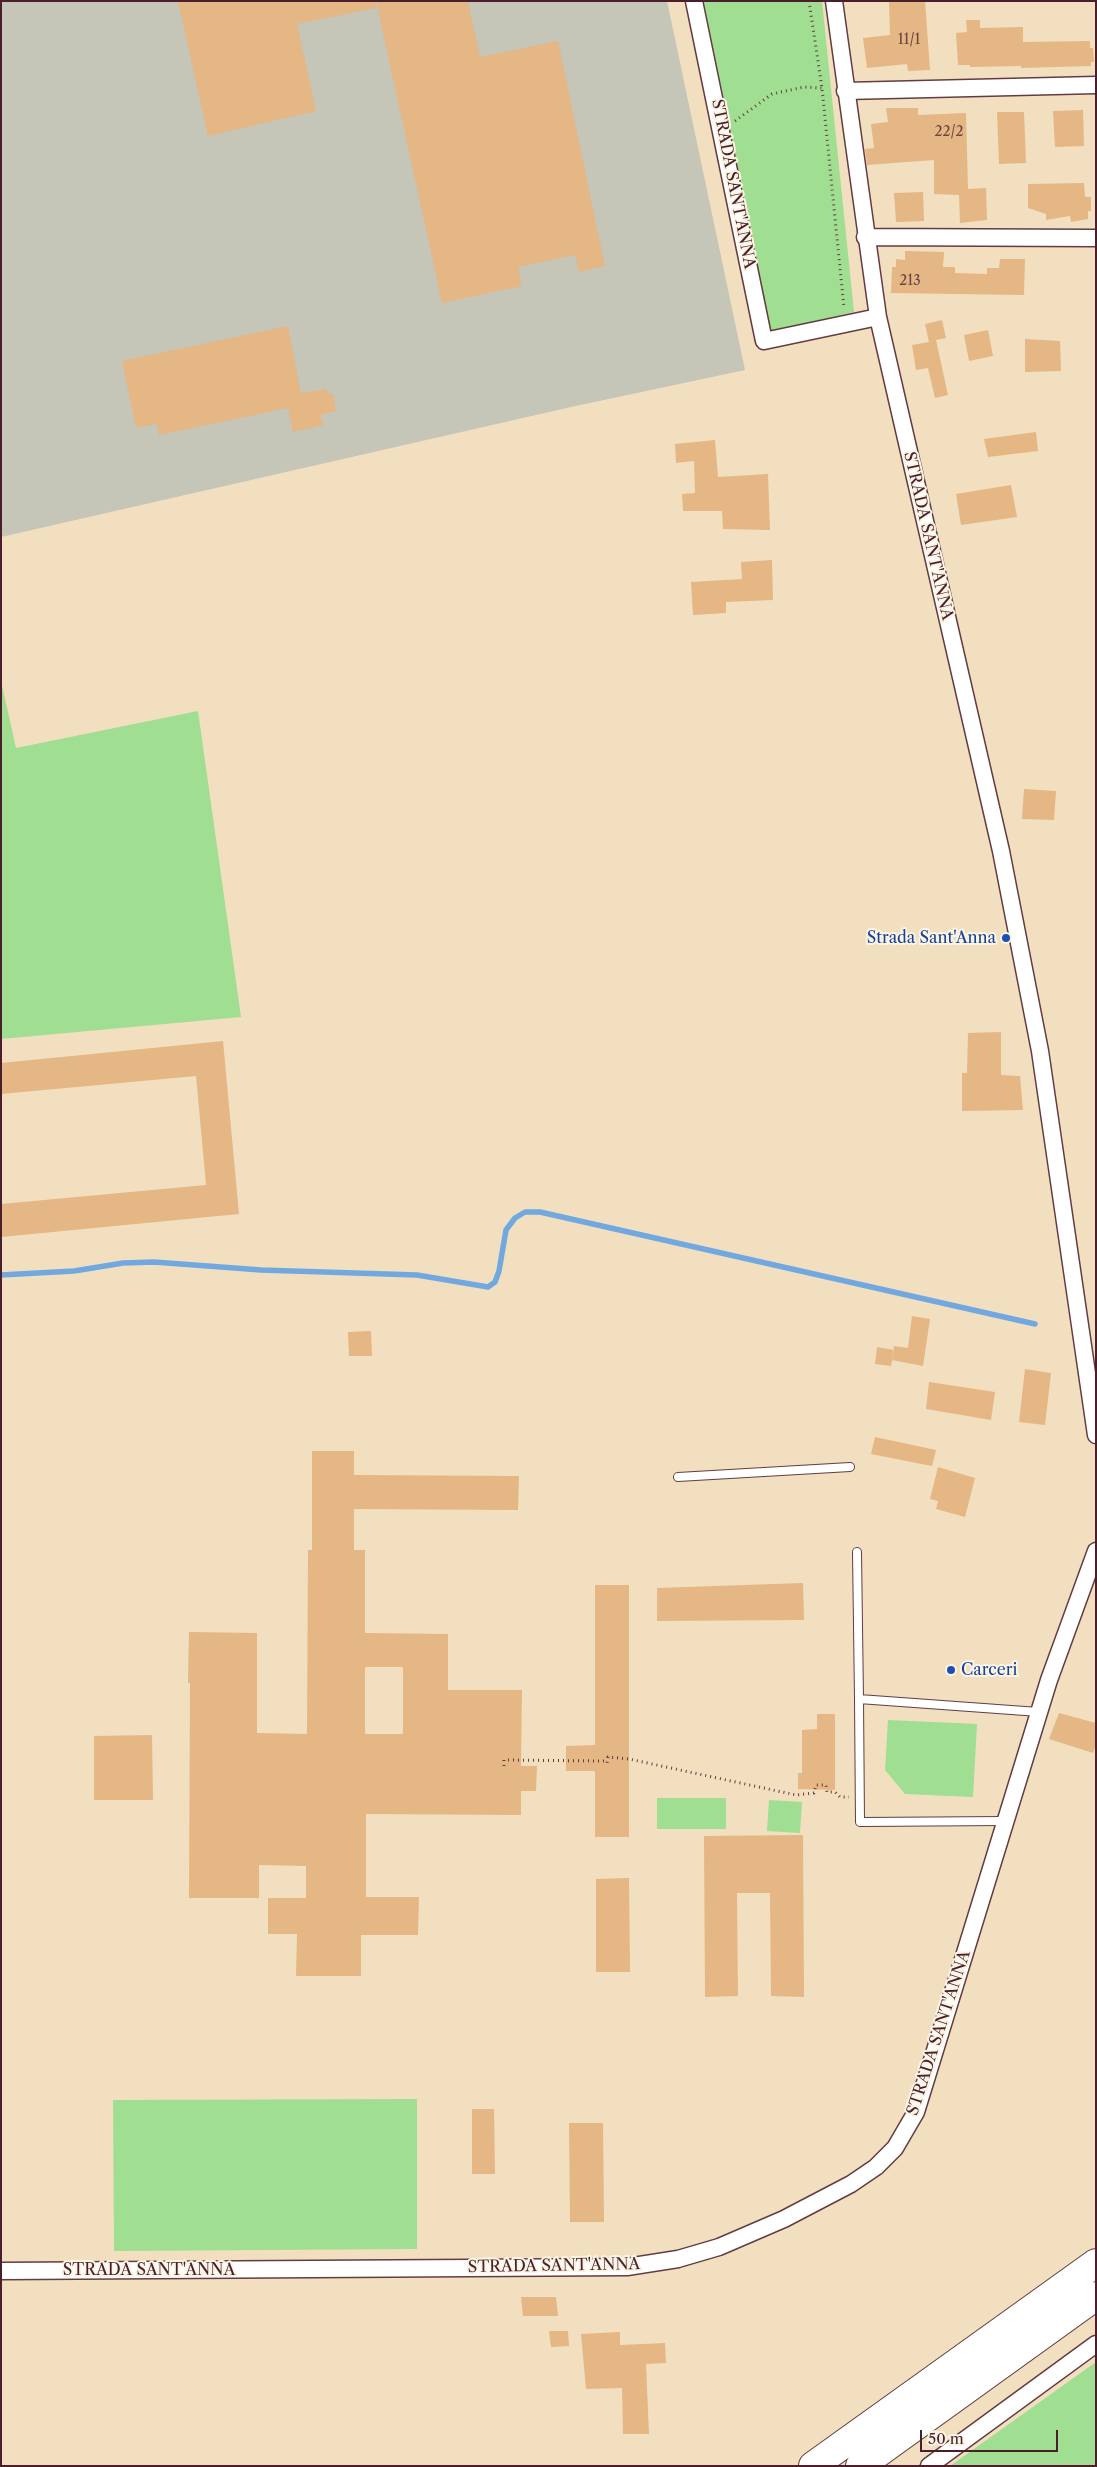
<!DOCTYPE html>
<style>
body{margin:0}
#map{position:relative;width:1097px;height:2467px;overflow:hidden;background:#f2dfc0;font-family:"Libre Caslon Text",serif}
canvas{display:block}
.frame{position:absolute;inset:0;border:2px solid #4a1f2b;pointer-events:none}
.scale{position:absolute;left:920px;top:2430px;width:138px;height:22px;box-sizing:border-box;border:2px solid #4a1f2b;border-top:0;padding-left:6px;font-size:15px;line-height:18px;white-space:nowrap;color:#4a1f2b;-webkit-text-stroke:4px #fcf5e5;paint-order:stroke}
</style>
<div id="map">
<canvas width="1097" height="2467"></canvas>
<div class="frame"></div>
<div class="scale">50 m</div>
</div>
<script>
const ctx = document.querySelector('canvas').getContext('2d');
ctx.lineJoin = 'round';
function fillPath(path, color) {
  ctx.fillStyle = color;
  ctx.fill(path, 'evenodd');
}
function toPath(rows) {
  const path = new Path2D();
  for (const r of rows) {
    path.moveTo(r[0], r[1]);
    for (let i = 2; i < r.length; i += 2) path.lineTo(r[i], r[i + 1]);
  }
  return path;
}
function stroke(path, color, width, dash) {
  ctx.strokeStyle = color;
  ctx.lineWidth = width;
  ctx.lineCap = dash ? 'butt' : 'round';
  ctx.setLineDash(dash || []);
  ctx.stroke(path);
}
function label(font, color, halo, rows, align = 'center') {
  ctx.font = font + ' "Libre Caslon Text",serif';
  ctx.lineWidth = 4;
  ctx.setLineDash([]);
  ctx.textBaseline = 'middle';
  ctx.strokeStyle = halo;
  ctx.fillStyle = color;
  for (const [text, x, y, turn = 0] of rows) {
    ctx.save();
    ctx.translate(x, y);
    ctx.rotate((+turn || 0) * Math.PI / 180);
    ctx.textAlign = isNaN(turn) ? turn : align;
    if (halo) ctx.strokeText(text, 0, 0);
    ctx.fillText(text, 0, 0);
    ctx.restore();
  }
}
fillPath(toPath([
 [1,1,667,1,745,370,571,407,1,537]
]), '#c5c5b8');
fillPath(toPath([
 [689,1,822,1,854,312,758,336],
 [1,681,16,748,198,711,241,1017,1,1039],
 [888,1720,977,1724,973,1797,905,1794,885,1770],
 [657,1798,726,1798,726,1829,657,1829],
 [769,1800,802,1802,800,1833,767,1831],
 [417,2099,417,2249,114,2251,113,2100],
 [1096,2362,1096,2466,950,2466]
]), '#a0de92');
stroke(toPath([
 [1,1275,74,1271,123,1263,154,1262,261,1270,417,1275,488,1287,495,1282,499,1271,506,1230,515,1218,525,1212,540,1212,1035,1324]
]), '#72a8e0', 5.5);
fillPath(toPath([
 [178,1,375,1,376,8,297,24,316,111,208,136],
 [376,1,468,1,480,57,558,41,605,266,579,272,575,255,518,267,522,286,442,303],
 [889,1,925,1,930,70,908,71,907,64,867,68,863,38,890,35],
 [966,20,980,20,980,28,1023,27,1023,42,1090,41,1090,48,1093,48,1094,62,1091,62,1091,66,1021,68,1021,66,970,67,970,65,958,65,956,33,967,32],
 [886,108,918,108,918,115,966,113,968,189,986,188,987,220,960,223,959,195,934,194,934,160,867,165,865,149,874,148,871,124,888,122],
 [1083,110,1084,146,1055,147,1053,111],
 [997,112,1024,112,1026,163,999,164],
 [1084,183,1085,197,1091,197,1091,211,1088,211,1088,219,1071,222,1070,216,1046,220,1046,214,1028,208,1028,184],
 [923,192,924,221,896,222,894,193],
 [905,251,944,252,943,267,955,267,955,273,987,274,987,268,999,268,1000,259,1025,259,1024,295,891,293,892,267,896,267,896,259,905,260],
 [942,320,946,338,936,340,948,395,935,398,928,368,916,370,912,345,929,342,925,324],
 [288,326,301,393,326,389,327,394,333,393,336,411,320,415,323,425,293,432,288,408,159,435,156,424,136,428,122,361],
 [988,330,993,356,969,361,964,335],
 [1025,339,1060,341,1061,371,1025,372],
 [1036,432,1038,451,988,457,984,439],
 [715,440,718,477,768,474,770,530,723,529,722,511,683,511,682,494,695,493,694,461,676,463,675,444],
 [1011,485,1017,517,961,525,956,494],
 [772,560,773,600,726,602,726,613,693,615,691,582,742,579,741,562],
 [1024,789,1056,791,1054,820,1022,819],
 [1001,1032,1001,1075,1020,1076,1023,1110,962,1111,962,1073,967,1073,968,1033],
 [223,1041,239,1214,1,1237,1,1204,206,1185,196,1076,1,1094,1,1063],
 [912,1316,930,1319,923,1366,892,1360,894,1346,908,1348],
 [371,1331,372,1356,349,1356,348,1332],
 [877,1347,894,1350,891,1366,875,1364],
 [1025,1369,1051,1373,1045,1425,1019,1422],
 [929,1382,995,1392,991,1420,926,1409],
 [875,1437,936,1450,932,1466,871,1454],
 [312,1451,354,1451,354,1475,519,1476,518,1510,354,1509,354,1550,365,1550,365,1633,448,1634,448,1690,522,1690,521,1766,537,1766,536,1791,521,1791,521,1815,366,1814,366,1897,419,1897,418,1935,361,1935,361,1976,296,1976,297,1934,268,1934,268,1898,306,1898,306,1866,259,1865,259,1898,189,1898,190,1683,188,1683,189,1632,257,1633,257,1733,307,1734,308,1550,312,1550],
 [365,1667,403,1667,403,1734,365,1734],
 [938,1467,975,1478,965,1517,936,1509,938,1501,930,1499],
 [803,1583,804,1620,657,1621,657,1588],
 [595,1585,629,1585,629,1837,595,1837,595,1771,566,1771,566,1746,595,1745],
 [1059,1713,1096,1723,1096,1745,1093,1753,1049,1739],
 [817,1714,835,1714,835,1790,798,1789,798,1773,802,1773,802,1730,817,1729],
 [152,1735,153,1800,94,1800,94,1736],
 [803,1835,804,1997,771,1996,770,1893,737,1893,738,1996,705,1997,704,1836],
 [629,1878,630,1972,596,1972,596,1879],
 [472,2109,494,2109,495,2174,472,2174],
 [569,2123,603,2123,604,2222,570,2222],
 [521,2297,556,2297,558,2316,523,2316],
 [549,2331,568,2331,569,2346,551,2347],
 [620,2332,620,2345,665,2343,666,2363,646,2364,649,2434,623,2434,622,2388,586,2389,581,2334]
]), '#e4b784');
const lane = toPath([
 [678,1477,850,1467],
 [857,1552,859,1699],
 [1006,1821,860,1822,859,1699,1039,1712]
]);
const street = toPath([
 [694,1,764,341,878,317],
 [834,1,878,317,1001,851,1040,1051,1096,1435],
 [845,91,1096,85],
 [865,237,1096,238],
 [1,2271,627,2267,678,2259,719,2247,784,2219,851,2184,876,2167,895,2148,916,2112,1049,1680,1096,1551],
 [929,2466,1096,2344]
]);
const highway = toPath([
 [813,2466,1096,2263],
 [860,2466,1096,2296]
]);
stroke(lane, '#633c41', 10);
stroke(street, '#633c41', 19);
stroke(highway, '#633c41', 30);
stroke(toPath([
 [809,1,822,88,844,308],
 [735,121,772,94,804,87,822,88],
 [504,1766,504,1760,605,1761,607,1763,608,1757,629,1759,796,1795,814,1793,816,1785,826,1785,827,1792,835,1792,840,1797,849,1797]
]), '#633c41', 3, [1, 4]);
stroke(lane, '#fff', 8);
stroke(street, '#fff', 16);
stroke(highway, '#fff', 28);
for (const [x, y, r, color] of [
 [1006,938,5,"#1a4fb4"],
 [951,1670,5,"#1a4fb4"]
]) {
  const dot = new Path2D();
  dot.arc(x, y, r, 0, 2 * Math.PI);
  ctx.fillStyle = color;
  ctx.fill(dot);
  stroke(dot, '#fcf5e5', 2);
}
label('14px', '#704541', null, [
 ["11/1",909,40],
 ["22/2",949,132],
 ["213",910,281]
]);
label('16px', '#4a1f2b', '#fcf5e5', [
 ["STRADA SANT'ANNA",733,184,79],
 ["STRADA SANT'ANNA",928,536,77],
 ["STRADA SANT'ANNA",939,2033,-72],
 ["STRADA SANT'ANNA",554,2266,-1],
 ["STRADA SANT'ANNA",149,2270]
]);
label('16px', '#164399', '#fcf5e5', [
 ["Strada Sant'Anna",996,938],
 ["Carceri",961,1670,"left"]
], 'right');
</script>
